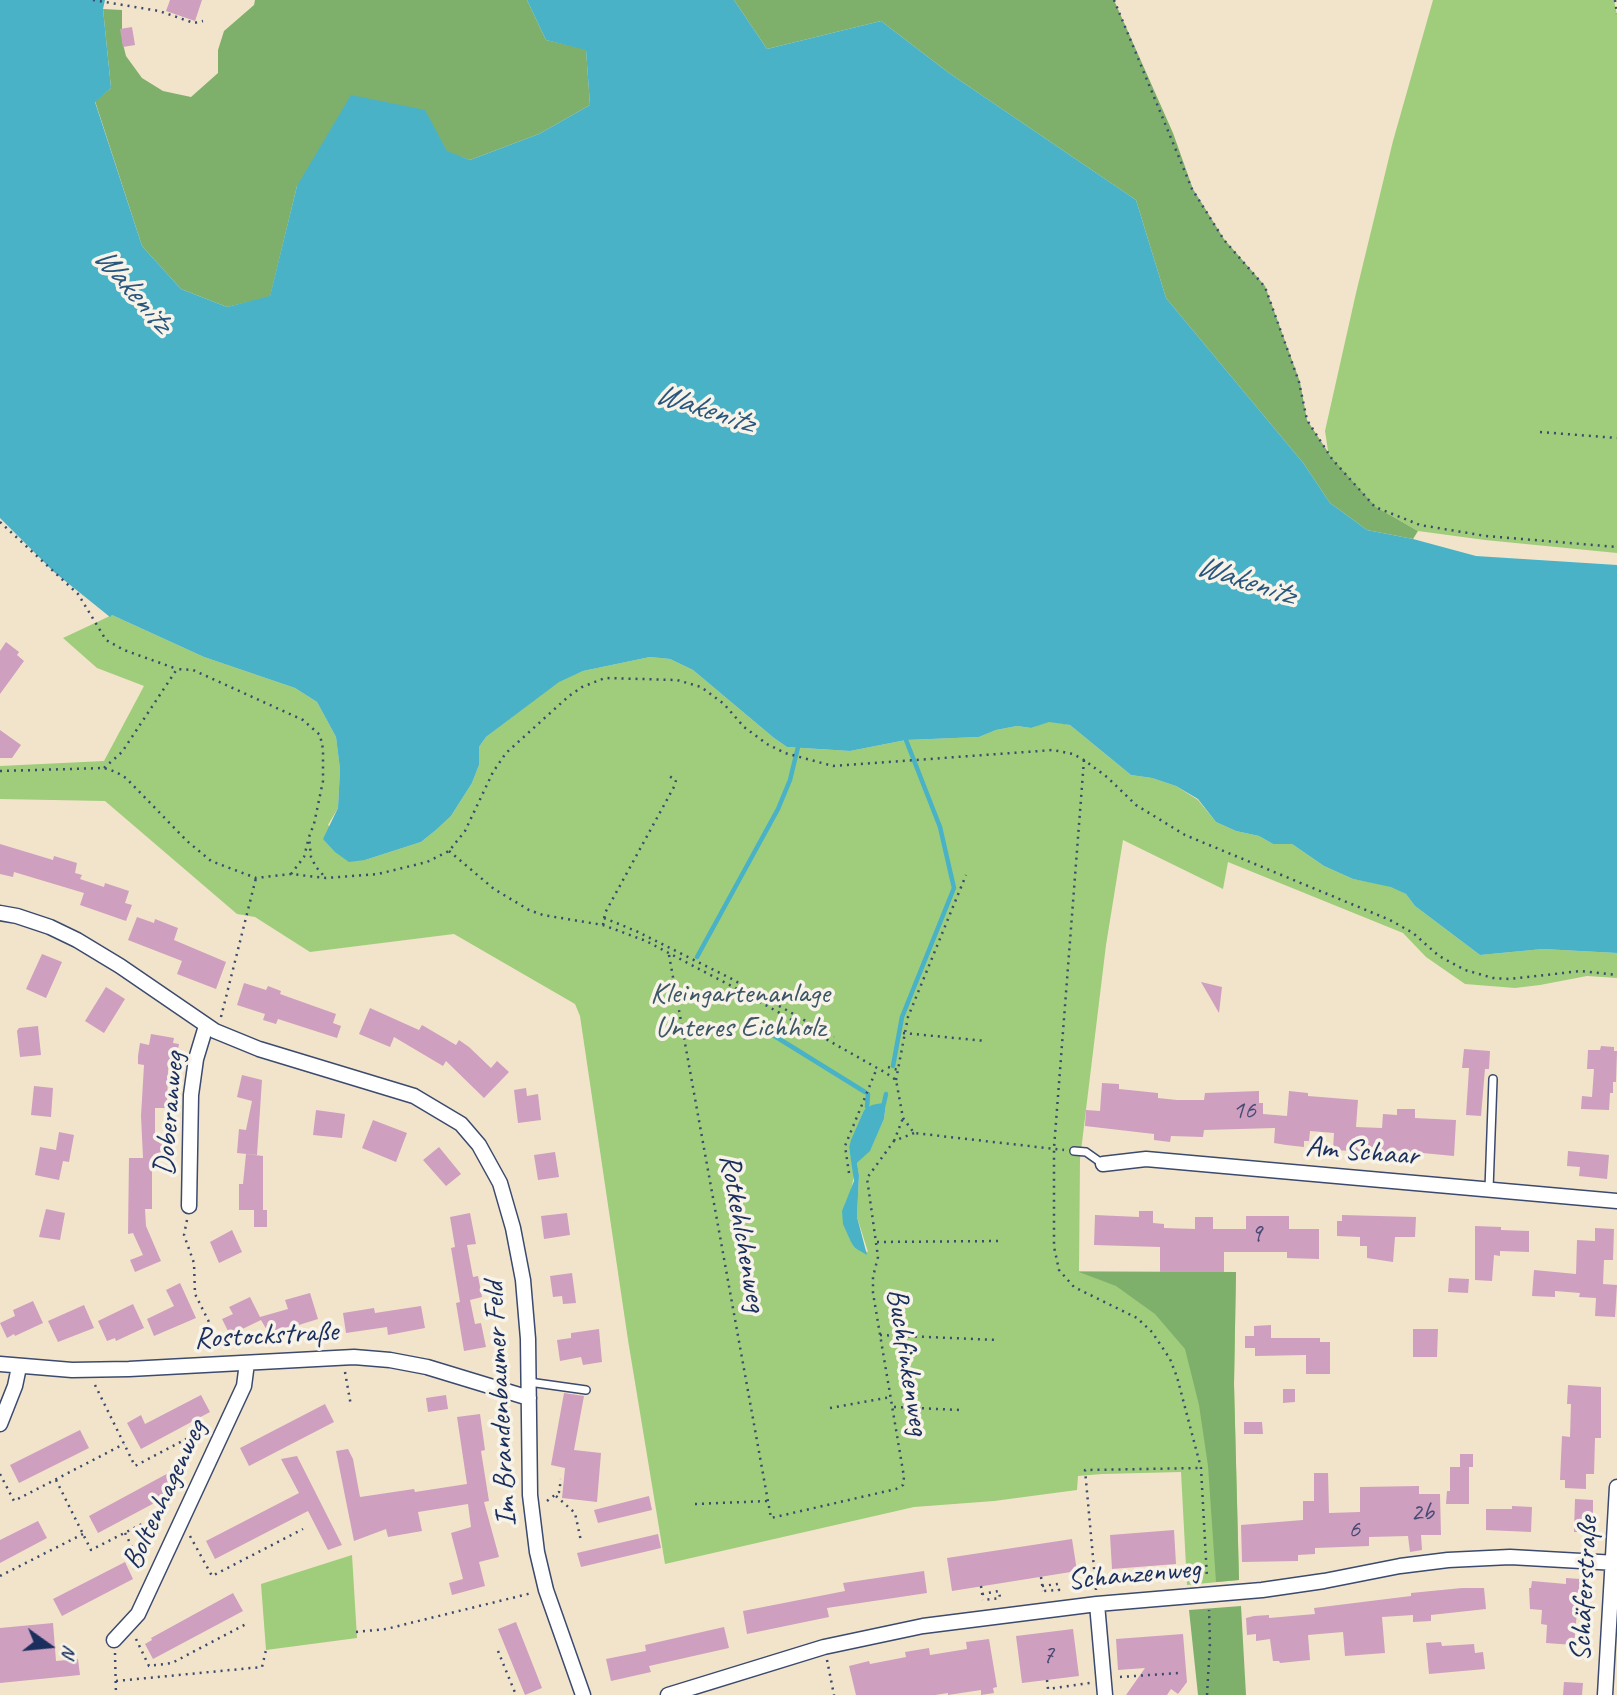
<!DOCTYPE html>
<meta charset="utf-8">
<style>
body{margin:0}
#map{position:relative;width:1617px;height:1695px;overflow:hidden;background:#f2e4ca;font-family:Caveat,sans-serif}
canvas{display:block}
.north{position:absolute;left:14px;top:1611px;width:70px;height:70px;-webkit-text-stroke:5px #f7f3e8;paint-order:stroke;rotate:105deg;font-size:19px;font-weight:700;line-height:28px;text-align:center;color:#1b2f5e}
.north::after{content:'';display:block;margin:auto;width:24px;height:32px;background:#1b2f5e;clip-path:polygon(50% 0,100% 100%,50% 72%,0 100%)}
</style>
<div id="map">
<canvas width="1617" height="1695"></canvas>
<div class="north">N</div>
</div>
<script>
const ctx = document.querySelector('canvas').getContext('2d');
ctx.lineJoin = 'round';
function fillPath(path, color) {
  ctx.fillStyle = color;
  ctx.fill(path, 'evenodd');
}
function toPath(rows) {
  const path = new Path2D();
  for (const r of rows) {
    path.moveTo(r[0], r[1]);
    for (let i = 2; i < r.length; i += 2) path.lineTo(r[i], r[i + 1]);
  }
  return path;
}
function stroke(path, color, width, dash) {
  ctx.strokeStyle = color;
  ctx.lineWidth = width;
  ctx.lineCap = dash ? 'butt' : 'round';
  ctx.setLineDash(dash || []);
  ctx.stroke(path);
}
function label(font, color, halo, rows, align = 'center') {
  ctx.font = font + ' Caveat,sans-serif';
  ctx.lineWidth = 7;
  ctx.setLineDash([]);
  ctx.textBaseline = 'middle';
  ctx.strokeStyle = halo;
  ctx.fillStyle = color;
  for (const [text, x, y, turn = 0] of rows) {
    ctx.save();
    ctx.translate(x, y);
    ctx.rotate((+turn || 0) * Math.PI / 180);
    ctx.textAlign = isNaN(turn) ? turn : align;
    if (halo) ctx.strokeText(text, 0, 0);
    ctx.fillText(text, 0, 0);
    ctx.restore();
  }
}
fillPath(toPath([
 [1433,0,1614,0,1617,15,1617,553,1485,540,1418,531,1376,507,1332,458,1328,451,1325,431,1356,293,1393,141],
 [112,615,204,657,295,688,317,702,336,737,340,769,338,808,328,825,365,860,421,842,436,830,451,816,472,783,479,765,479,747,486,737,559,681,583,671,650,657,670,659,693,670,774,738,787,747,850,751,906,740,979,737,996,730,1017,726,1031,728,1049,721,1070,725,1131,775,1152,778,1176,786,1198,800,1216,822,1236,831,1259,836,1273,844,1292,844,1324,866,1353,879,1391,886,1406,894,1415,906,1480,955,1543,949,1617,953,1617,978,1587,976,1540,985,1515,988,1465,984,1426,957,1403,933,1228,862,1223,889,1123,840,1106,945,1080,1159,1079,1271,1236,1272,1234,1384,1239,1580,1187,1585,1181,1472,1102,1474,1078,1476,1077,1490,994,1501,914,1507,665,1564,628,1340,580,1016,575,1004,454,934,310,952,255,917,237,914,105,801,0,799,0,766,104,761,144,686,97,668,63,638],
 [882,1103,886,1104,884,1119,870,1150,857,1163,859,1175,857,1217,868,1252,855,1248,850,1235,845,1204,851,1191,854,1175,849,1147,864,1110],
 [352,1555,357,1638,266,1650,261,1584]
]), '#9fcd7b');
fillPath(toPath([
 [255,0,527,0,546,40,586,49,590,105,539,134,470,160,447,152,424,110,297,186,270,297,227,307,181,289,142,246,95,101,111,88,103,9,122,10,122,40,126,56,142,78,163,91,191,97,218,73,218,50,224,31,254,5],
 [734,0,1114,0,1173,133,1193,189,1224,239,1265,286,1300,382,1307,420,1332,458,1376,507,1418,531,1413,539,1367,530,1330,503,1304,464,1166,298,1136,200,949,73,881,21,767,49],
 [1079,1272,1236,1272,1234,1384,1239,1580,1216,1582,1208,1466,1199,1405,1185,1349,1155,1314,1116,1286],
 [1241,1606,1246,1695,1198,1695,1189,1610]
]), '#7fb06b');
fillPath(toPath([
 [0,0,105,0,103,9,111,88,95,102,142,246,181,289,227,307,270,296,297,186,351,95,425,110,447,151,470,160,539,134,590,105,586,50,546,40,527,0,734,0,767,49,881,21,949,73,1136,200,1166,298,1304,464,1330,503,1367,530,1413,539,1476,556,1617,565,1617,953,1543,949,1480,955,1415,906,1406,894,1391,887,1353,879,1324,866,1292,844,1273,844,1259,836,1236,831,1216,822,1198,799,1176,786,1152,778,1131,775,1070,725,1049,722,1031,728,1017,726,996,730,979,737,906,740,850,751,787,747,774,738,693,670,670,659,650,657,583,671,559,682,486,737,479,747,479,765,472,783,451,816,436,830,421,842,365,860,349,862,335,852,323,839,338,808,340,769,336,737,317,702,295,688,204,657,112,615,110,617,54,572,0,518],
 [882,1103,886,1104,884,1119,870,1151,857,1163,859,1175,857,1217,867,1255,855,1248,851,1242,843,1224,842,1211,854,1181,849,1147,851,1140,864,1110,872,1105]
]), '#49b2c7');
stroke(toPath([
 [697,957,778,809,790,780,798,747],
 [768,1032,865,1092],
 [893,1066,902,1017,954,888,940,827,906,740],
 [884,1103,886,1094],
 [867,1107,868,1094]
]), '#49b2c7', 4.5);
fillPath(toPath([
 [170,0,202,0,195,21,166,11],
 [132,27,135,45,123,47,120,29],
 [6,642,19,652,17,655,24,661,0,694,0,651],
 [0,730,21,745,12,758,0,758],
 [0,844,53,860,54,856,77,863,75,873,82,875,80,879,104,887,105,883,129,891,125,903,132,905,126,921,80,905,84,893,14,872,13,877,0,874],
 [137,917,154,923,155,919,178,928,174,940,226,962,216,989,177,974,182,961,128,940],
 [42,954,62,962,46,998,26,989],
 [1201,982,1222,987,1219,1013],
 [244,983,266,990,268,986,281,991,280,994,336,1014,333,1023,341,1026,337,1038,278,1019,276,1024,263,1020,265,1014,237,1005],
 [106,987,125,999,104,1033,85,1021],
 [370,1008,419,1030,422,1025,456,1045,459,1040,469,1047,491,1068,497,1061,509,1072,484,1098,446,1061,443,1066,394,1037,390,1047,359,1034],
 [38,1026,41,1055,20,1057,17,1031,19,1028],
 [151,1034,174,1038,173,1043,179,1044,176,1059,170,1058,168,1071,167,1108,155,1108,155,1134,167,1134,167,1158,143,1158,152,1158,152,1209,145,1209,146,1226,161,1261,135,1272,130,1260,143,1255,133,1233,128,1234,129,1158,143,1158,141,1116,144,1065,138,1064,138,1056,140,1043,149,1045],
 [1601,1046,1614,1047,1614,1051,1617,1051,1616,1082,1613,1082,1613,1093,1610,1093,1609,1110,1581,1109,1582,1096,1592,1097,1594,1069,1587,1069,1588,1050,1600,1050],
 [1464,1049,1490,1051,1489,1069,1485,1069,1481,1116,1466,1115,1469,1068,1462,1068],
 [242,1075,262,1080,257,1155,237,1153,239,1129,246,1130,252,1101,237,1097],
 [1102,1083,1119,1084,1119,1089,1158,1093,1158,1098,1177,1100,1204,1100,1205,1093,1259,1091,1259,1103,1263,1103,1263,1114,1287,1116,1289,1091,1308,1093,1308,1096,1358,1100,1356,1127,1382,1128,1383,1114,1397,1115,1397,1109,1415,1109,1415,1118,1456,1120,1454,1156,1391,1150,1391,1153,1333,1150,1334,1133,1310,1131,1309,1141,1304,1141,1304,1147,1286,1145,1274,1143,1275,1128,1204,1130,1203,1137,1171,1136,1170,1142,1154,1140,1154,1134,1085,1126,1086,1110,1100,1111],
 [34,1086,53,1088,51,1117,31,1115],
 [526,1088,527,1096,538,1094,541,1120,518,1123,514,1090],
 [316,1110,345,1114,342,1138,313,1135],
 [373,1120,407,1133,396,1162,362,1148],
 [59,1132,74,1135,69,1162,63,1161,59,1180,35,1175,40,1147,56,1150],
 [439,1147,461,1174,446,1186,423,1160],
 [1568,1151,1609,1155,1607,1179,1579,1176,1580,1167,1567,1166],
 [555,1152,559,1177,538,1180,534,1155],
 [246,1154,263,1156,263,1210,267,1210,267,1227,254,1227,254,1210,239,1210,239,1184,243,1184],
 [46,1209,65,1213,60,1240,39,1237],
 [1139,1211,1153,1211,1153,1223,1164,1224,1164,1228,1195,1229,1195,1217,1213,1217,1213,1229,1246,1229,1246,1216,1289,1216,1289,1229,1319,1229,1319,1259,1287,1258,1287,1252,1224,1252,1224,1272,1160,1272,1160,1247,1094,1245,1095,1215,1139,1217],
 [470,1213,476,1244,467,1245,473,1277,478,1276,482,1297,470,1300,475,1324,481,1323,486,1347,464,1351,456,1303,460,1302,451,1248,455,1247,450,1217],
 [567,1213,570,1235,544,1239,541,1216],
 [1342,1215,1416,1217,1415,1237,1395,1237,1393,1262,1367,1258,1367,1246,1360,1246,1360,1237,1337,1236,1337,1221,1342,1221],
 [1475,1226,1501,1227,1501,1230,1529,1231,1529,1252,1500,1251,1500,1256,1494,1255,1492,1281,1475,1280],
 [1595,1228,1614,1229,1613,1260,1604,1260,1603,1284,1617,1285,1615,1317,1595,1316,1596,1298,1579,1297,1580,1293,1555,1291,1555,1297,1532,1296,1534,1270,1576,1274,1577,1240,1595,1241],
 [232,1230,242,1252,219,1263,210,1242],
 [572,1273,576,1303,563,1304,562,1296,553,1297,550,1276],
 [1449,1278,1469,1279,1468,1293,1448,1292],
 [180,1283,196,1318,154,1336,147,1319,174,1306,166,1290],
 [310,1293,318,1319,283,1330,283,1328,268,1332,261,1320,230,1335,222,1319,233,1314,229,1307,250,1297,260,1317,288,1309,285,1300],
 [33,1301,43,1323,15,1336,14,1334,7,1338,0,1323,15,1316,13,1310],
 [133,1304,144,1328,116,1341,115,1338,107,1341,98,1321],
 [84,1305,94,1328,58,1342,48,1321],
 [421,1306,425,1328,388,1335,387,1327,346,1333,343,1313,374,1308,375,1313],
 [1271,1325,1271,1338,1320,1338,1320,1342,1330,1342,1330,1374,1306,1374,1306,1355,1255,1356,1255,1348,1245,1348,1245,1336,1254,1336,1254,1326],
 [599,1329,602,1362,583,1365,581,1357,560,1361,557,1340,571,1338,571,1333],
 [1413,1329,1438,1329,1437,1357,1413,1357],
 [1568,1385,1601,1387,1601,1438,1595,1438,1594,1474,1586,1474,1586,1489,1565,1488,1565,1480,1560,1480,1562,1436,1570,1437,1571,1404,1567,1404],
 [1283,1389,1295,1389,1295,1402,1283,1403],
 [564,1393,584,1396,574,1450,601,1453,597,1502,562,1498,565,1468,551,1465],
 [201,1395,210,1412,141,1449,127,1423,141,1415,145,1424],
 [446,1395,448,1409,428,1412,426,1398],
 [325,1404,334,1422,249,1466,240,1448],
 [480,1414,485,1450,481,1451,489,1501,484,1502,499,1557,479,1562,485,1586,452,1595,449,1583,463,1579,451,1533,471,1527,468,1504,418,1512,422,1531,388,1537,386,1529,354,1541,336,1451,348,1449,353,1459,360,1497,414,1489,415,1492,467,1484,457,1417],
 [1244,1422,1262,1422,1263,1434,1244,1434],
 [80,1430,89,1448,19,1483,10,1465],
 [1460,1454,1473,1454,1473,1467,1460,1467],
 [297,1456,342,1545,328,1550,308,1511,215,1559,206,1541,299,1493,281,1459],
 [1450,1467,1469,1467,1469,1504,1446,1504,1447,1491,1450,1491],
 [174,1470,182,1483,175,1487,177,1491,98,1533,89,1516],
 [1314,1473,1328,1473,1329,1513,1360,1512,1360,1487,1419,1486,1419,1494,1440,1494,1441,1535,1421,1535,1422,1550,1410,1552,1408,1536,1369,1537,1369,1546,1315,1548,1315,1554,1298,1555,1298,1561,1242,1562,1241,1525,1303,1520,1303,1501,1314,1501],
 [649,1496,652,1510,598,1523,594,1510],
 [1575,1499,1593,1500,1593,1532,1574,1532],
 [1512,1506,1532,1507,1531,1532,1486,1530,1486,1509,1512,1509],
 [38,1521,47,1538,0,1563,0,1540],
 [1174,1530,1176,1564,1112,1569,1110,1535],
 [658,1534,661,1548,581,1567,577,1553],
 [1072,1539,1077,1571,952,1591,947,1558],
 [125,1562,133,1579,62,1616,53,1599],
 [924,1571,927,1593,827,1608,829,1617,747,1634,743,1611,845,1591,843,1583],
 [1566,1578,1580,1579,1574,1645,1546,1643,1547,1625,1541,1624,1542,1610,1530,1609,1529,1588,1531,1588,1532,1581,1566,1584],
 [1462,1588,1484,1588,1486,1609,1431,1615,1431,1621,1413,1622,1413,1615,1382,1617,1385,1653,1345,1656,1343,1632,1308,1635,1310,1660,1280,1663,1279,1661,1273,1661,1270,1639,1256,1641,1256,1634,1247,1635,1246,1618,1254,1616,1269,1615,1269,1618,1315,1614,1314,1608,1411,1596,1411,1593],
 [233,1593,243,1611,153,1659,145,1644,152,1640,151,1638],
 [516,1622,542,1688,525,1695,498,1629],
 [53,1623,56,1661,78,1659,80,1675,0,1683,0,1628],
 [724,1627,729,1648,649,1666,651,1672,611,1681,606,1659,646,1651,645,1645],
 [1073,1629,1079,1676,1022,1683,1016,1636],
 [1183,1634,1187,1682,1178,1694,1171,1689,1167,1695,1126,1695,1145,1668,1118,1670,1116,1639],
 [989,1639,997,1687,993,1688,994,1693,981,1695,981,1690,948,1695,948,1693,935,1695,856,1695,849,1666,869,1661,870,1664,906,1657,905,1652,929,1648,930,1655,967,1649,966,1642],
 [1441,1642,1442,1646,1474,1644,1475,1653,1483,1652,1485,1669,1429,1674,1426,1643],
 [1564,1682,1583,1683,1582,1695,1563,1695]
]), '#ce9fbf');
const lane = toPath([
 [1074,1151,1086,1152,1103,1164],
 [1489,1189,1493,1079],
 [529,1382,586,1390]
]);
const street = toPath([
 [0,913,17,916,50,927,77,940,120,966,215,1031,259,1049,414,1096,461,1124,479,1145,500,1183,513,1228,523,1280,528,1339,530,1495,537,1552,546,1590,583,1695],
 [1103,1164,1146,1159,1617,1201],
 [189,1206,191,1095,196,1059,206,1026],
 [0,1364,72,1370,129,1369,354,1357,390,1360,427,1367,529,1398],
 [0,1424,15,1386,19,1367],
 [1097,1604,1105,1695],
 [114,1640,138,1614,244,1386,247,1363],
 [668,1695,824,1647,923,1626,1097,1604,1262,1590,1324,1581,1400,1566,1448,1560,1510,1557,1617,1563],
 [1605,1695,1617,1487]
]);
stroke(lane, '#3b4a6e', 10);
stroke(street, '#3b4a6e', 17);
stroke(toPath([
 [93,0,159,11,194,23,203,21],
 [1114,0,1192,189,1224,240,1265,287,1299,382,1307,420,1332,459,1375,507,1420,525,1486,536,1617,547],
 [1615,0,1617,14],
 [1540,432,1617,438],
 [0,522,78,594,106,640,124,650,177,669],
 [1084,760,1054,1148,1054,1247,1059,1270,1074,1287,1137,1318,1152,1332,1170,1359,1177,1377,1201,1468,1207,1578],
 [104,768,122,752,177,669,193,670,303,720,320,735,323,749,323,781,314,824,309,837,311,857,316,867,324,876],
 [0,771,104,768,116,772,126,778,187,841,211,861,256,878,291,874,326,878,378,874,427,862,449,851,465,831,493,772,506,753,569,696,582,687,605,678,677,680,701,687,724,704,744,727,767,744,785,753,833,766,1053,750,1073,754,1084,760,1107,777,1136,805,1185,835,1390,920,1413,933,1439,956,1465,970,1493,978,1509,979,1581,971,1617,975],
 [449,851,494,889,529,910,543,915,603,925,646,941,739,990,886,1073,896,1080,903,1118,914,1133,1064,1150],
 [291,874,304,857,308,841],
 [604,918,636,931,730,978,834,1037],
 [603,925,605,913,675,785,676,780,669,776],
 [669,955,771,1518,896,1489,903,1485,904,1477,873,1293,873,1277,878,1257,867,1178,894,1141,914,1133],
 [221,1017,256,878],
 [903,1033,986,1041],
 [888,1067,898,1070],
 [896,1080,908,1017,966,875],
 [894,1141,903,1118],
 [849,1173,845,1146,877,1068],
 [187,1220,184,1235,194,1263,195,1294,222,1348],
 [877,1242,1000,1241],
 [880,1335,998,1340],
 [345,1372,351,1406],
 [95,1385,135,1466,207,1428],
 [894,1407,960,1410],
 [830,1408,891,1397],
 [0,1474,14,1501,124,1444],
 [56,1480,91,1550,144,1523],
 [556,1496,575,1513,581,1541],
 [547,1501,559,1492,561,1479],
 [695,1504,768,1501],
 [125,1533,142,1567],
 [190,1536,212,1576,303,1529],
 [1143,1575,1160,1574,1160,1580,1144,1581],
 [0,1576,83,1534],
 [1041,1577,1043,1591],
 [981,1586,983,1600],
 [1042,1586,1058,1584,1059,1590,1043,1591],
 [1096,1590,1085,1470,1200,1468],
 [982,1594,999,1591,1000,1598,983,1600],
 [356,1632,386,1629,532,1593],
 [136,1639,149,1666,172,1663,248,1623],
 [498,1651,516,1695],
 [115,1653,116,1695],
 [827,1660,834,1695],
 [1120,1677,1179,1673],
 [1047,1680,1048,1689,1090,1683],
 [116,1681,262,1667,266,1650],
 [1207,1695,1210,1643,1209,1610]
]), '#3b4a6e', 2.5, [2, 5]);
stroke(lane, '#fff', 7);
stroke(street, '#fff', 14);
label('26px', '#484b76', null, [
 ["16",1244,1111],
 ["9",1256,1234],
 ["2b",1422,1513],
 ["6",1354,1530],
 ["7",1048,1656]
]);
label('30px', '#3c5665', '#f7f3e8', [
 ["Kleingartenanlage",740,994],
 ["Unteres Eichholz",740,1028]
]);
label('30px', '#1b2f5e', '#f7f3e8', [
 ["Doberanweg",170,1114,-85],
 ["Am Schaar",1362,1152,5],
 ["Rotkehlchenweg",742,1233,80],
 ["Rostockstraße",266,1336,-3],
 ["Buchfinkenweg",907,1362,81],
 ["Im Brandenbaumer Feld",501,1404,-93],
 ["Boltenhagenweg",165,1495,-65],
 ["Schanzenweg",1134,1575,-5],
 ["Schäferstraße",1585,1589,-87]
]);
label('italic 32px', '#29567e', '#f7f3e8', [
 ["Wakenitz",132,290,49],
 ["Wakenitz",704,409,18],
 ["Wakenitz",1245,581,18]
]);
</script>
